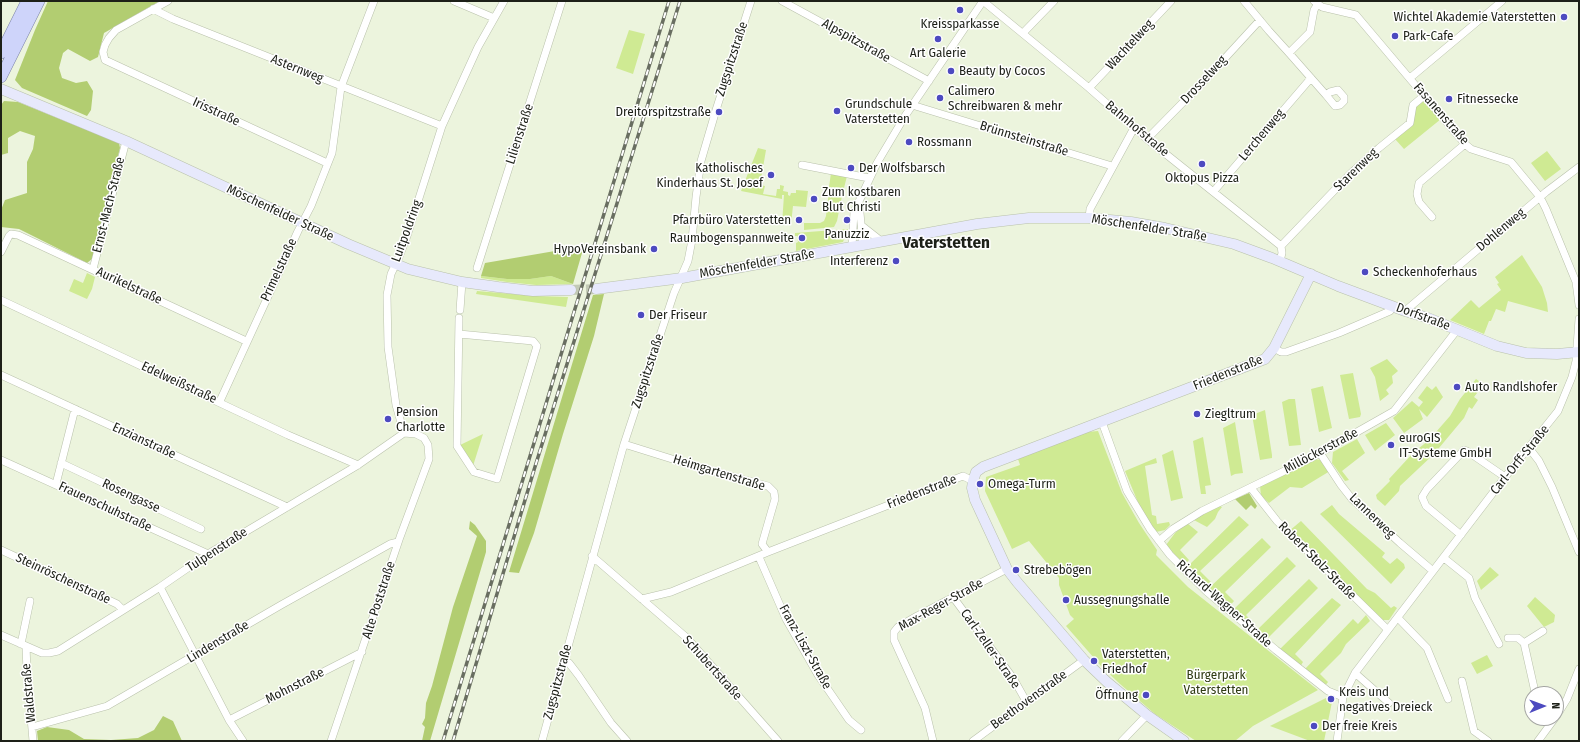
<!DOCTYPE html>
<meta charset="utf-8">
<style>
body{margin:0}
#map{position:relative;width:1580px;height:742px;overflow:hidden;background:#ecf4dd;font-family:"Fira Sans Condensed",sans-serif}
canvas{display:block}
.frame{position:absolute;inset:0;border:2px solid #1d2018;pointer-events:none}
.north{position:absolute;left:1524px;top:686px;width:40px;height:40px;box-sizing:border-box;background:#fff;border:1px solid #a5a6a3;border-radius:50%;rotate:89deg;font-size:11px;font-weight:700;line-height:16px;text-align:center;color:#1d2018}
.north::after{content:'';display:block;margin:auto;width:14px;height:18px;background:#4d4ac0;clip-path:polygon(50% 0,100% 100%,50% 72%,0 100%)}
</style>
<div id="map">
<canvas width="1580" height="742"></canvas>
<div class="frame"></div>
<div class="north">N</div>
</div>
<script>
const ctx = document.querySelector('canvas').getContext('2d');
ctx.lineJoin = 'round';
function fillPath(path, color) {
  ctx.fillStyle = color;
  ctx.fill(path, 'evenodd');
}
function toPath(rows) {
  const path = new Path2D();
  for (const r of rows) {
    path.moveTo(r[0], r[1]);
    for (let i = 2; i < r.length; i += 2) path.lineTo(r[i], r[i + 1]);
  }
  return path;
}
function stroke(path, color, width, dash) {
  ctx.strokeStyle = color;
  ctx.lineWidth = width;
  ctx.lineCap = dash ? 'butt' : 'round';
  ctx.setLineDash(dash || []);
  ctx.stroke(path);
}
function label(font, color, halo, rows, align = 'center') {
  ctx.font = font + ' "Fira Sans Condensed",sans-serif';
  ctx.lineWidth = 3;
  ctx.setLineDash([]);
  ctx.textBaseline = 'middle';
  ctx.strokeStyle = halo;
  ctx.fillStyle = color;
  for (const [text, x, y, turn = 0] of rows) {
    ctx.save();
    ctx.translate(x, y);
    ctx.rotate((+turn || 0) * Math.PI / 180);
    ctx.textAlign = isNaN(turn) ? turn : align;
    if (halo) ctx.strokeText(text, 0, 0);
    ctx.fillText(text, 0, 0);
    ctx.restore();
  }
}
fillPath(toPath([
 [629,30,645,34,633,74,616,68],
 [1424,99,1441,119,1404,149,1395,139,1413,124,1415,106],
 [758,148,766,150,760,185,765,186,763,194,776,196,777,189,780,189,780,185,784,186,783,191,788,192,788,195,790,196,791,193,796,193,796,190,808,191,806,207,793,206,791,224,782,224,784,195,782,195,782,199,741,191],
 [1547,151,1561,169,1545,181,1531,163],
 [831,173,847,176,844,188,829,187],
 [829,191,843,191,837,221,834,227,804,230,804,223,820,223,824,221,826,216],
 [848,229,843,242,796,251,796,243,798,242,797,236,795,236,795,233],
 [1522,255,1542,287,1547,303,1548,312,1508,301,1505,312,1496,309,1491,321,1489,321,1484,334,1450,320,1471,300,1479,308,1501,290,1497,284,1499,283,1495,277],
 [87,273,95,277,92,289,87,299,69,291,74,279,83,283],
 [481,276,507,279,530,279,551,276,573,284,536,285,507,282,481,278],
 [477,291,536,296,568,297,566,307,476,294],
 [1387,359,1398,371,1392,376,1393,383,1386,390,1389,394,1380,401,1375,377,1370,368],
 [1353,373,1361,414,1360,417,1349,419,1340,375],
 [1476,379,1486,386,1485,390,1481,388,1474,397,1478,400,1472,409,1469,407,1464,418,1434,454,1400,486,1399,491,1385,506,1377,499,1376,495,1390,481,1389,479,1413,453,1429,440,1450,416,1460,399],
 [1323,386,1332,428,1319,432,1311,389],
 [1427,386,1432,390,1436,386,1443,397,1427,417,1419,409,1423,419,1404,433,1393,418,1412,401,1419,407,1423,402,1418,398],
 [1289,399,1295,399,1301,445,1289,446,1282,402],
 [1265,410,1272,455,1272,458,1260,460,1252,415],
 [1235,422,1243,473,1235,474,1231,476,1223,428],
 [1386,423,1395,435,1375,451,1365,435],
 [1098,431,1122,493,1139,523,1157,550,1156,555,1188,587,1318,690,1253,726,1235,741,1196,741,1155,714,1120,684,1101,666,1066,626,1074,619,1070,615,1059,585,1059,578,1029,541,1012,549,985,491,986,477,1020,465,1018,459,1087,432],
 [483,434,473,466,460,445],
 [1203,437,1211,485,1205,486,1206,494,1201,494,1193,441],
 [1357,439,1365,453,1342,471,1349,480,1345,481,1332,463,1333,452],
 [1173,450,1183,498,1171,501,1162,455],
 [1156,458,1157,463,1145,466,1152,515,1156,516,1157,524,1169,522,1170,525,1165,530,1156,532,1142,512,1125,471],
 [1313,459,1321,460,1330,471,1302,488,1290,487,1269,503,1261,496,1260,486],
 [1218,505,1222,507,1218,512,1215,519,1207,527,1192,519],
 [1332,505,1339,514,1385,553,1382,557,1390,564,1397,558,1404,564,1405,568,1391,584,1320,514],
 [1239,516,1249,525,1200,571,1211,582,1206,587,1186,568],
 [1301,521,1367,589,1375,593,1391,608,1394,606,1397,608,1389,620,1381,620,1289,531],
 [1187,523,1198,532,1180,550,1189,560,1184,565,1166,545,1175,533],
 [1262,538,1271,547,1225,592,1234,601,1228,608,1208,589],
 [1287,557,1296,566,1246,615,1255,625,1253,628,1232,611],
 [1490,567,1499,575,1481,590,1477,581],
 [1309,579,1318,588,1266,640,1256,631],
 [1535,597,1555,615,1554,622,1544,627,1527,606],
 [1332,598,1341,605,1295,654,1303,662,1300,667,1279,650],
 [1366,615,1370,621,1346,644,1341,653,1320,674,1328,682,1325,686,1304,670,1353,619,1358,624],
 [1487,655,1493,666,1477,674,1471,663],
 [1326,698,1332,702,1324,741,1310,741,1270,726]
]), '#cfea93');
fillPath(toPath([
 [48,1,160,1,104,33,98,57,90,61,68,49,63,53,59,68,62,78,76,83,87,81,93,91,91,110,87,116,22,88,15,80,35,30],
 [4,101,18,102,119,143,120,148,92,259,87,263,19,229,1,227,1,210,5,200,27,193,27,162,33,149,35,136,20,131,8,138,8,153,1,155,1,105],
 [584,246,573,284,551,276,530,279,507,279,481,276,485,263],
 [604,294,594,336,563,434,534,533,519,573,509,572,593,295],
 [1249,493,1257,506,1255,509,1251,505,1246,510,1235,499],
 [470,521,475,525,486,541,486,552,430,741,422,741,425,727,422,724,425,718,426,703,432,686,453,607,477,536,469,529],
 [163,716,173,721,182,741,38,741,37,731,47,727,69,730,84,739,111,740,138,738,154,730]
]), '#b2cd71');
stroke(toPath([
 [571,290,596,289]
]), '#c3cab6', 10, [10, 5]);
const street = toPath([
 [168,1,116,30,109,38,105,45,103,52,105,60,327,163],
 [454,1,494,18],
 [782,1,929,81],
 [983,1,1089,88,1147,139,1281,246,1282,253,1280,261],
 [1244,1,1269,31,1289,53,1326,95,1335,106,1340,105,1344,101,1344,97,1338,90,1330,92,1326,95],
 [1314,1,1322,7,1356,15,1465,144,1471,149,1511,162,1540,197,1546,209,1576,282,1579,305],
 [153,9,173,19,442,126],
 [1023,33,1054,1],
 [1289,53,1310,32,1314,10,1317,5],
 [1410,78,1502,1],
 [1089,88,1171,1],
 [912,105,1112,166],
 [1147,139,1203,82,1260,20],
 [802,165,869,178],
 [1214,191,1311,78],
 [859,202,863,245],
 [1432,217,1419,202,1417,194,1419,183,1465,144],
 [1089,218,1090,209,1134,128],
 [862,226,881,241],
 [1281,246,1350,174,1379,148,1410,123,1413,105,1425,95],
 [852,247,854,212,877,163,905,116,983,1],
 [1,252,9,236,11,234,18,235,246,341],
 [477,268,562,1],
 [93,269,126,141],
 [1,300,288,435,358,465],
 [460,310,462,282],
 [1405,311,1546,192,1579,167],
 [459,334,533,341,537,346,497,479,474,472,457,446,459,318],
 [1274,348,1281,352,1286,352,1339,333,1390,311,1393,307],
 [1,375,287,507],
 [220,401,298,231,311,206,332,153,341,87,374,1],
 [1102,422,1127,491,1150,529,1170,555,1206,591,1276,650,1328,691,1343,697],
 [404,433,396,405,388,347,387,295,391,274,399,257,407,236,442,126,478,47,504,1],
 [624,444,704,469,768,486,774,492,775,499,762,544,768,552],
 [1529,448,1539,461,1552,487,1579,552],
 [1320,453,1341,485,1352,499,1400,543,1433,571],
 [1,460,208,554],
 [61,463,201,529],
 [56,484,75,409],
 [1251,488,1277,521,1388,630],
 [1461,535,1426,506,1422,497,1427,489,1464,450,1467,451,1505,477],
 [1159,541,1173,529,1202,511,1311,458,1394,411,1457,330],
 [1,550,117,604,123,610],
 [592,556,687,638,778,741],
 [759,557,786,619,818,675,849,720,861,730],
 [1444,558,1469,578,1475,598,1499,644],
 [160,587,229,720,243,741],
 [953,597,1013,678,1026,701],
 [642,599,671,592,768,552,963,476,973,481],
 [1398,618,1427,648,1448,699],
 [1,635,42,653,49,653,58,651,160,587,208,554,358,465,404,433],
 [1508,638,1518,638,1524,643,1535,692,1538,694],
 [1524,643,1543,631],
 [21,644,30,601],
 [26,646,27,671,33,741],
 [564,661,569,663,579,676,611,723,627,741],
 [1355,673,1389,703],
 [1462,681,1474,731,1488,741],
 [1556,717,1567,699,1579,669],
 [229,720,362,652],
 [32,727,107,706,281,605,390,544,398,542],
 [331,741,400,537,429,459,428,445,424,438,416,434,404,433],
 [542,741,624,444,674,293,688,261,692,240,696,197,701,161,716,110,751,1],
 [933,741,925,708,894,640,894,632,898,627,917,616,1007,569],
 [973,741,1084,660],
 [1122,741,1147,715],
 [1337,741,1343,697,1355,673,1505,477,1558,411,1572,377,1576,361,1579,319],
 [1538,741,1555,718]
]);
const secondary = toPath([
 [1,89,126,141,348,244,408,269,462,282,498,287,533,291,571,290],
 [596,289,682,278,977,224,1029,218,1089,218,1131,222,1165,228,1234,244,1272,258,1338,286,1405,311,1428,318,1497,346,1526,353,1557,354,1579,352],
 [1184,741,1147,715,1107,682,1084,660,1017,582,1007,569,975,500,972,488,973,481,976,472,983,467,1265,359,1274,348,1311,274]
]);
const primary = toPath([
 [1,53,27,1],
 [1,77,39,1]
]);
stroke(street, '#b9c1ab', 8);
stroke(secondary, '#b9c1ab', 11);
stroke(primary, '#7b82a8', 12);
stroke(street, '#fff', 7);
stroke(secondary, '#e7e9fc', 10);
stroke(primary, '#ced4fa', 11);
const rail = toPath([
 [443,741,669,1],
 [453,741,534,470,680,1]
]);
stroke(rail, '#696e61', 3.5);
stroke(rail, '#fff', 2, [6]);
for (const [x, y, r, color] of [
 [960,10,4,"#4d4ac0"],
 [1564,17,4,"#4d4ac0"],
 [1395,36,4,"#4d4ac0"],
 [938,39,4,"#4d4ac0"],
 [951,71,4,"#4d4ac0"],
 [940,98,4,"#4d4ac0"],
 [1449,99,4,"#4d4ac0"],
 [837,111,4,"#4d4ac0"],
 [719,112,4,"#4d4ac0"],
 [909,142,4,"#4d4ac0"],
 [1202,164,4,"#4d4ac0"],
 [851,168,4,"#4d4ac0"],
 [771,175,4,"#4d4ac0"],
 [814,199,4,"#4d4ac0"],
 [799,220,4,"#4d4ac0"],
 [847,220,4,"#4d4ac0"],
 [802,238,4,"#4d4ac0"],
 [654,249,4,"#4d4ac0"],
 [896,261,4,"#4d4ac0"],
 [1365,272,4,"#4d4ac0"],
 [641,315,4,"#4d4ac0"],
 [1457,387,4,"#4d4ac0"],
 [1197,414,4,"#4d4ac0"],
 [388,419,4,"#4d4ac0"],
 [1391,445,4,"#4d4ac0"],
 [980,484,4,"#4d4ac0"],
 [1016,570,4,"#4d4ac0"],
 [1066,600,4,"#4d4ac0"],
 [1094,661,4,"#4d4ac0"],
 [1146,695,4,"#4d4ac0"],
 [1331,699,4,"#4d4ac0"],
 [1314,726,4,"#4d4ac0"]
]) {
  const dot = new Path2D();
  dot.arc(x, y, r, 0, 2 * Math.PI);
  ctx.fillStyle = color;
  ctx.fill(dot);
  stroke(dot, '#fff', 1.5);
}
label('13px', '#1d2018', '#fff', [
 ["Wichtel Akademie Vaterstetten",1556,17,"right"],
 ["Kreissparkasse",960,24,"center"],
 ["Park-Cafe",1403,36],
 ["Art Galerie",938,53,"center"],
 ["Beauty by Cocos",959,71],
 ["Calimero",948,91],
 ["Schreibwaren & mehr",948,106],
 ["Fitnessecke",1457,99],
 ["Grundschule",845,104],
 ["Vaterstetten",845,119],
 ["Dreitorspitzstraße",711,112,"right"],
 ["Rossmann",917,142],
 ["Katholisches",763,168,"right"],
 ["Kinderhaus St. Josef",763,183,"right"],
 ["Der Wolfsbarsch",859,168],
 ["Oktopus Pizza",1202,178,"center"],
 ["Zum kostbaren",822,192],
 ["Blut Christi",822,207],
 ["Pfarrbüro Vaterstetten",791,220,"right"],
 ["Panuzziz",847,234,"center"],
 ["Raumbogenspannweite",794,238,"right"],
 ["HypoVereinsbank",646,249,"right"],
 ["Interferenz",888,261,"right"],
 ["Scheckenhoferhaus",1373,272],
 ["Der Friseur",649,315],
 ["Auto Randlshofer",1465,387],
 ["Pension",396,412],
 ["Charlotte",396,427],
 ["Ziegltrum",1205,414],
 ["euroGIS",1399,438],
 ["IT-Systeme GmbH",1399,453],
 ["Omega-Turm",988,484],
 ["Strebebögen",1024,570],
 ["Aussegnungshalle",1074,600],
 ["Vaterstetten,",1102,654],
 ["Friedhof",1102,669],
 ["Kreis und",1339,692],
 ["negatives Dreieck",1339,707],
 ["Öffnung",1138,695,"right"],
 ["Der freie Kreis",1322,726]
], 'left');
label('13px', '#1d2018', '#fff', [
 ["Alpspitzstraße",856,41,29],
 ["Wachtelweg",1130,45,-47],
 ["Zugspitzstraße",732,59,-72],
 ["Asternweg",297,69,22],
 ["Drosselweg",1204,80,-47],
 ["Irisstraße",216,112,25],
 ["Fasanenstraße",1441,114,49],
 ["Bahnhofstraße",1137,129,40],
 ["Lilienstraße",520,134,-72],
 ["Lerchenweg",1262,135,-50],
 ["Brünnsteinstraße",1024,139,17],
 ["Starenweg",1356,170,-44],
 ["Ernst-Mach-Straße",109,205,-76],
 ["Möschenfelder Straße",280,213,25],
 ["Möschenfelder Straße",1149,228,9],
 ["Dohlenweg",1501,230,-40],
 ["Luitpoldring",407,231,-70],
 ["Möschenfelder Straße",757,264,-10],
 ["Primelstraße",279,270,-65],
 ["Aurikelstraße",129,286,25],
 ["Dorfstraße",1423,317,20],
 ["Zugspitzstraße",648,371,-72],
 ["Friedenstraße",1228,373,-22],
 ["Edelweißstraße",179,383,25],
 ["Enzianstraße",144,441,25],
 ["Millöckerstraße",1321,451,-28],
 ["Carl-Orff-Straße",1520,460,-51],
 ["Heimgartenstraße",719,473,17],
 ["Friedenstraße",922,492,-21],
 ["Rosengasse",131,496,25],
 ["Frauenschuhstraße",105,507,25],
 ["Lannerweg",1372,516,44],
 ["Tulpenstraße",217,550,-33],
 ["Robert-Stolz-Straße",1317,561,45],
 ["Steinröschenstraße",63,579,25],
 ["Alte Poststraße",379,600,-72],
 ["Richard-Wagner-Straße",1224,604,42],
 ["Max-Reger-Straße",941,605,-29],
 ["Lindenstraße",218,642,-31],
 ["Franz-Liszt-Straße",805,647,61],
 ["Carl-Zeller-Straße",990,649,55],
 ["Schubertstraße",712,668,48],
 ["Zugspitzstraße",558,682,-75],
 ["Mohnstraße",295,686,-27],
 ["Waldstraße",29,693,-95],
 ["Beethovenstraße",1029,700,-36]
]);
label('13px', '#303b14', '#fff', [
 ["Bürgerpark",1216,675],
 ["Vaterstetten",1216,690]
]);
label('bold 17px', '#1d2018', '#fff', [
 ["Vaterstetten",946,243]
]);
</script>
